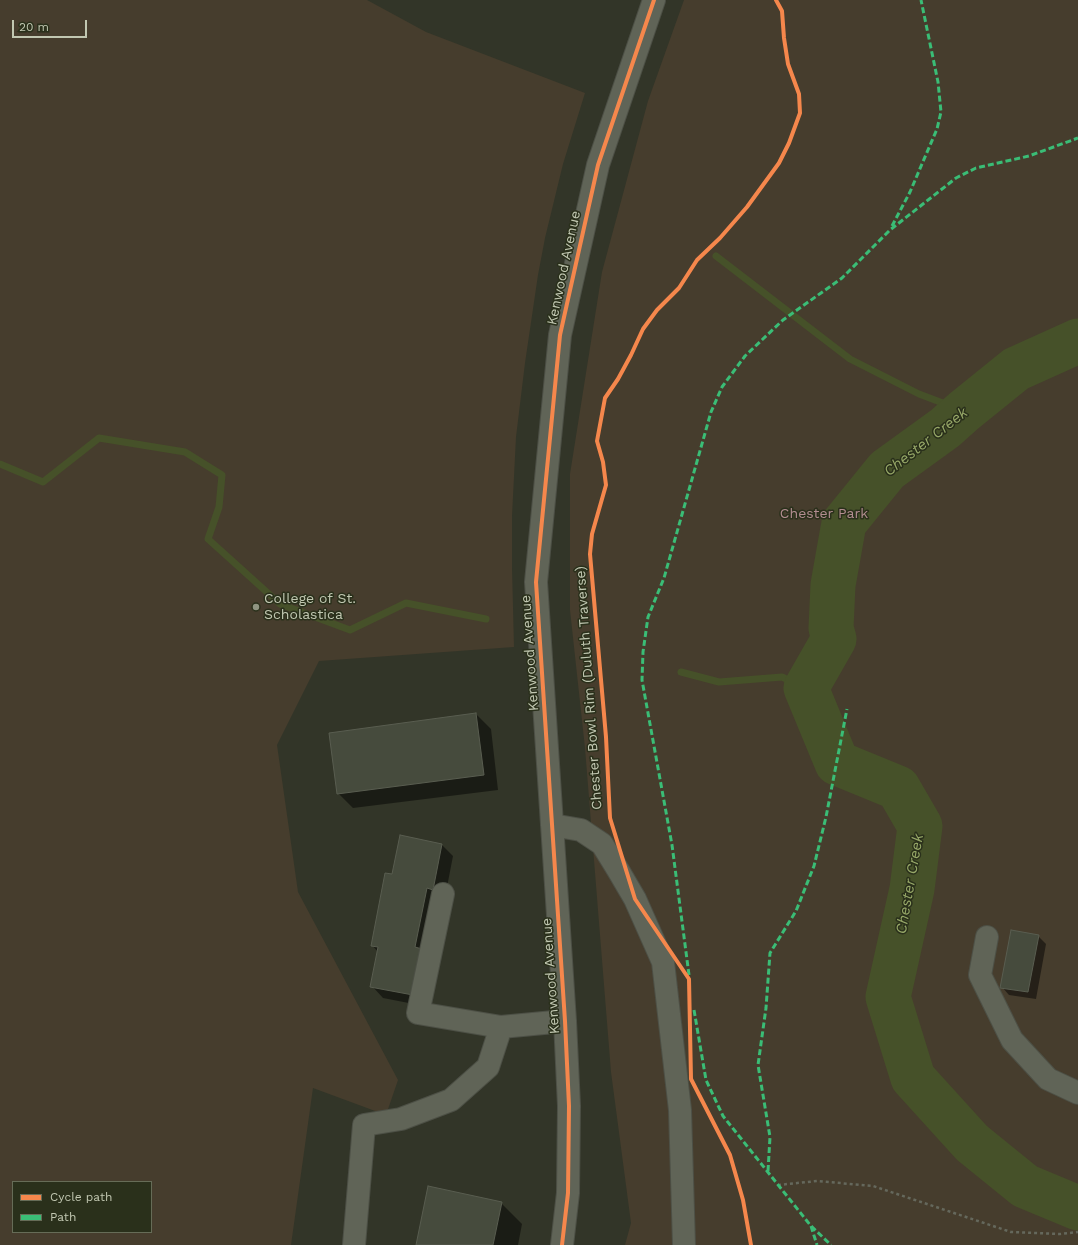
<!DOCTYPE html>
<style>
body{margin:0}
#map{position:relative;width:1078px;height:1245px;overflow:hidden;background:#323528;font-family:"Work Sans",sans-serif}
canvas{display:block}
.legend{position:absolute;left:12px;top:1181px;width:140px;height:52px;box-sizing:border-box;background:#2a301b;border:1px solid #666c57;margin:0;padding:5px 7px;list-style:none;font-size:12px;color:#c1c7b1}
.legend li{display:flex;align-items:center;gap:8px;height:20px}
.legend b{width:20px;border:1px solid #666c57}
.scale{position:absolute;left:12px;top:20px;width:75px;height:18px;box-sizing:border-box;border:2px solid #c1c7b1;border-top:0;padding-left:5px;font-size:12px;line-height:14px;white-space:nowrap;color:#c1c7b1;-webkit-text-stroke:3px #2a301b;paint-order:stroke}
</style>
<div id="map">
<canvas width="1078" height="1245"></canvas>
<ul class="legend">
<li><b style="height:5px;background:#f5874c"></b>Cycle path</li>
<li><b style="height:5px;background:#3abd76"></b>Path</li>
</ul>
<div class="scale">20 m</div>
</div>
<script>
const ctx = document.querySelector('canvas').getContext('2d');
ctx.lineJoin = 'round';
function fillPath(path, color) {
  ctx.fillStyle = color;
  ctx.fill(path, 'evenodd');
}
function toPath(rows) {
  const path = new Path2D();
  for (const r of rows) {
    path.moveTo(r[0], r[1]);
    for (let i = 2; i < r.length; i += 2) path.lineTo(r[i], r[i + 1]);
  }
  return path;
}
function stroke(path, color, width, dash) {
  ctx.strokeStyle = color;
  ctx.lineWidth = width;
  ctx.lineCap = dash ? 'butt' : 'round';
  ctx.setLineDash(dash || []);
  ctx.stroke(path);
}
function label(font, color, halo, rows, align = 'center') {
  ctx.font = font + ' "Work Sans",sans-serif';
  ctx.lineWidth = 3;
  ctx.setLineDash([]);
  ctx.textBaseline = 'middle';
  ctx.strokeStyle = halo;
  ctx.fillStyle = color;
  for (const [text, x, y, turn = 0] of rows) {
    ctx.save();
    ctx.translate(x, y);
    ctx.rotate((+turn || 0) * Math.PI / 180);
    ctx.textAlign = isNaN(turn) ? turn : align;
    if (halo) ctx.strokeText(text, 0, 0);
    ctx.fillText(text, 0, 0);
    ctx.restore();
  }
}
fillPath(toPath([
 [0,0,367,0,426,32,585,93,563,164,545,238,538,275,525,363,516,437,512,516,512,568,514,647,319,661,277,745,298,892,398,1080,386,1115,313,1088,291,1245,0,1245],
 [13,1182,151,1182,151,1232,13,1232],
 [684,0,1078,0,1078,1245,625,1245,631,1223,611,1072,585,748,570,610,570,474,602,272,648,101]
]), '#463d2d');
fillPath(toPath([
 [476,714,491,729,498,790,353,808,338,793],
 [442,845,453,856,424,1006,383,998,372,986,378,952,372,945,393,876],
 [1038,936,1046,944,1036,999,1009,995,1002,987],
 [501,1203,522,1224,518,1245,417,1245]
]), '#0007');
stroke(toPath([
 [716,256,850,359,919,394,964,411],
 [0,464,43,482,99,438,185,452,222,475,219,507,208,539,280,604,350,630,406,603,486,619],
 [681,672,719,682,782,677,806,688]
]), '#465129', 7);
stroke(toPath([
 [1078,341,1016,369,964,411,945,428,887,470,844,523,833,585,831,628,834,639,806,688,837,763,898,788,920,826,912,889,888,997,913,1078,972,1143,1025,1186,1078,1208]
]), '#465129', 45);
const building = toPath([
 [476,713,484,775,337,794,329,733,476,713],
 [400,835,442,844,433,890,427,888,415,947,422,949,413,995,370,987,378,947,371,946,385,873,392,874,400,835],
 [1011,930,1039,935,1028,992,1000,988,1011,930],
 [428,1186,502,1202,493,1245,416,1245,428,1186]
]);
fillPath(building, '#464b3d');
stroke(building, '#595d50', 1);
const minor = toPath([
 [552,825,581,830,602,844,618,870,635,899,663,962,680,1110,684,1245],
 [443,894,418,1013,501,1027],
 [987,937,980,975,1012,1040,1048,1079,1078,1093],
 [354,1245,364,1125,401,1119,451,1100,488,1067,501,1027,565,1021],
 [562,1245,568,1193,569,1106,565,1021,536,582,560,335,598,165,654,0]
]);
stroke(minor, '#4d5046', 24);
stroke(toPath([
 [778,1185,817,1181,873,1186,1011,1232,1060,1234,1078,1232]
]), '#65685c', 2.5, [3, 3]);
stroke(minor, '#606457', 22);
stroke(toPath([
 [892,226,910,192,937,129,941,112,938,82,921,0],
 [689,975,672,845,642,680,643,652,648,617,664,578,711,412,722,387,745,356,783,320,842,278,890,230,956,178,976,168,1029,156,1078,138],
 [694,1010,706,1080,723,1116,811,1226,831,1245],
 [768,1171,770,1137,758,1065,766,1008,770,953,796,911,814,866,826,817,847,709],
 [811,1226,817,1245]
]), '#3abd76', 3, [6, 3]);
stroke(toPath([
 [562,1245,568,1193,569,1106,565,1021,536,582,560,335,598,165,654,0],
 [751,1245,743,1200,730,1155,691,1079,689,979,635,899,610,818,606,737,590,554,592,534,606,485,603,462,597,441,605,398,618,379,631,355,643,329,657,310,679,288,697,260,720,238,747,207,779,163,789,143,800,113,799,94,788,64,784,38,782,11,776,0]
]), '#f5874c', 4);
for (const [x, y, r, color] of [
 [256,607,4,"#8f9481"]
]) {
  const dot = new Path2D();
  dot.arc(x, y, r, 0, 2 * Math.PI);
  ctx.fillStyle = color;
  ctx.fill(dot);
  stroke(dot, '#2a301b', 1.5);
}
label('14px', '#c1c7b1', '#2a301b', [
 ["Kenwood Avenue",564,268,-78],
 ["Kenwood Avenue",530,653,-94],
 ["Chester Bowl Rim (Duluth Traverse)",589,688,-94],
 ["Kenwood Avenue",551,976,-94]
]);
label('14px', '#b28d90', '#2a301b', [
 ["Chester Park",824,514]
]);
label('14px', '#c1c7b1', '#2a301b', [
 ["College of St.",264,599],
 ["Scholastica",264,615]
], 'left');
label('italic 15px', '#97a868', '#2a301b', [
 ["Chester Creek",926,442,-38],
 ["Chester Creek",910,884,-80]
]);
</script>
